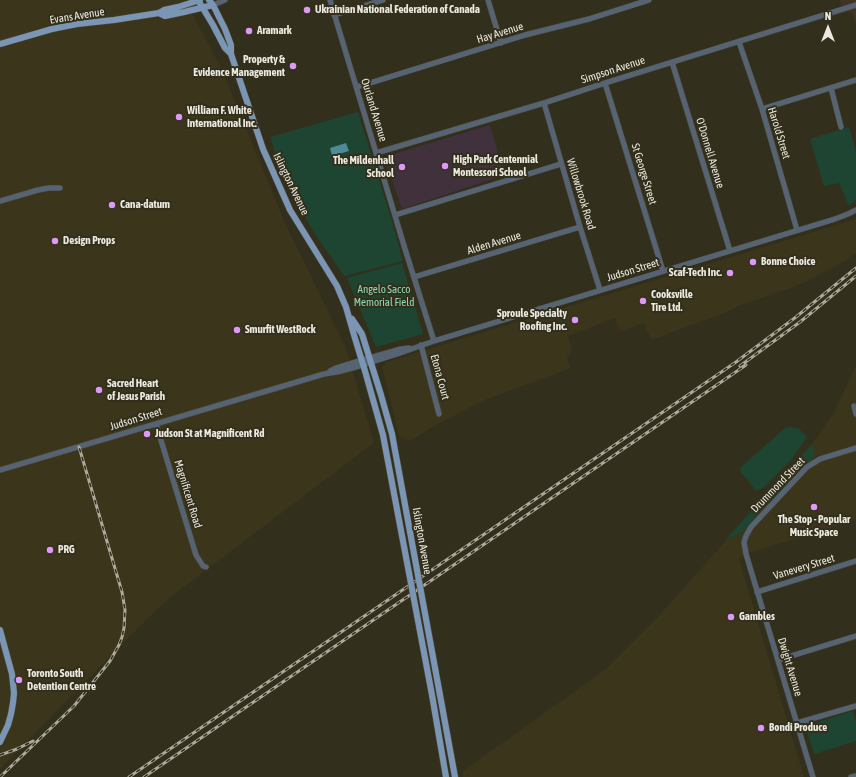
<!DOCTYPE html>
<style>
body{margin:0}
#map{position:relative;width:856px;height:777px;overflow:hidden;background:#332f1d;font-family:"Asap Condensed",sans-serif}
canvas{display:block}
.north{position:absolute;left:808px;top:8px;width:40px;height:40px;-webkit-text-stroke:3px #332f1d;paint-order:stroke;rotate:0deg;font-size:11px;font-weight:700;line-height:16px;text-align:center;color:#ebe9dd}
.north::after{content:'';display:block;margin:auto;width:14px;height:18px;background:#ebe9dd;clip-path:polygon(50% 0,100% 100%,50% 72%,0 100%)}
</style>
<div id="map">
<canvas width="856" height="777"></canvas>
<div class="north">N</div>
</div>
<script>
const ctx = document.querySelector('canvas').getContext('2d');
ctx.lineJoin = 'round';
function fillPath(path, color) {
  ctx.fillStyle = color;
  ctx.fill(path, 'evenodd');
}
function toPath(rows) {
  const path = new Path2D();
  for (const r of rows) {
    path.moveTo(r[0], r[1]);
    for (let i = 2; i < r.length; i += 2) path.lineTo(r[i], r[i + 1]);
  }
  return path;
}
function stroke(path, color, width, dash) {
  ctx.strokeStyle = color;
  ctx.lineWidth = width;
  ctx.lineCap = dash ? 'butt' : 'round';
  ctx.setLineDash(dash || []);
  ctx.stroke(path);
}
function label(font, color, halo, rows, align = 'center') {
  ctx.font = font + ' "Asap Condensed",sans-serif';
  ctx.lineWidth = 4;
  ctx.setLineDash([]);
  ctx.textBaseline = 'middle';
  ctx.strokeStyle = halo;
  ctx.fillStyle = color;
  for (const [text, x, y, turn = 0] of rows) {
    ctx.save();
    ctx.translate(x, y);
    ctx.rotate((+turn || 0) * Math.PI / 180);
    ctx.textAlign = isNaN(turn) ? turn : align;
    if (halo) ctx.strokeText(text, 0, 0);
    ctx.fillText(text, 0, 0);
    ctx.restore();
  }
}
fillPath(toPath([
 [840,0,856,0,856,24,853,14,841,6]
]), '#413426');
fillPath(toPath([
 [0,0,185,0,223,72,285,223,345,346,374,443,169,598,136,630,0,769],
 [856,219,856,253,840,264,801,284,741,305,724,313,651,340,644,323,620,331,615,318,568,336,572,351,567,358,571,368,482,401,434,426,410,441,399,436,382,367,386,362],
 [856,366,856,520,755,551,746,554,739,559,804,777,463,777,463,771,606,669,657,618,815,440,833,414]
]), '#3a351b');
fillPath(toPath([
 [490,125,504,175,402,209,384,157]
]), '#40313d');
fillPath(toPath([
 [358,112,391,218,403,261,353,274,344,276,313,231,286,182,270,137],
 [849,127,856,151,856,200,849,206,839,183,824,186,810,139],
 [402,263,423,334,376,347,347,278],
 [792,427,799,429,807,437,791,460,763,488,756,491,741,472,740,468,785,428],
 [812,444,814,452,814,457,812,460,806,465,751,522,742,533,726,539],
 [853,711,856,722,856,741,814,754,806,728,806,726]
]), '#1e4532');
fillPath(toPath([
 [346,143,349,151,332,156,330,148]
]), '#4e8a97');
const minor = toPath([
 [330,0,405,249,434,341],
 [488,0,501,43],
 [213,5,225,0],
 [334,15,383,0],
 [739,42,762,109,797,230],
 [672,62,730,251],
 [605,83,663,271],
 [357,87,525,35,589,19,649,0],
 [831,88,841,127],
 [544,103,580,227,600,290],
 [762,109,856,80],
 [376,153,544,103,605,83,856,5],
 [0,201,38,190,49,188,60,188],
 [395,215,561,164],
 [414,277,580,227],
 [421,345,439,414],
 [330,371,336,368,362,360,401,349,409,348],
 [854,406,856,414],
 [156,424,196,555,203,566,206,567],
 [0,470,324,374,337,372,356,367,403,352,434,341,835,219,848,214,856,210],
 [757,592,856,561],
 [778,660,856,636],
 [797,723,856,706],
 [813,777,746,554,744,542,746,536,751,527,807,467,820,459,856,448],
 [851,777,856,776]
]);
const major = toPath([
 [198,0,213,25,225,48,231,54],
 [209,0,213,5,225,29,231,45,231,54,263,149,290,210,337,286,346,307,354,335,365,371,383,435],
 [159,13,165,16,184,12,213,5],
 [0,44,52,29,77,24,114,20,159,13,164,10,178,7,200,0],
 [352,319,362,334,381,395,392,434],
 [0,630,12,674,14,693,13,703,11,714,8,725,0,742],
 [432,695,446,777],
 [440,695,455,777]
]);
stroke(minor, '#504d3c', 6);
stroke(major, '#504d3c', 7);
stroke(minor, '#566372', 5);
stroke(major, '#7b95b4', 6);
const rail = toPath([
 [740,366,800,322,856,276],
 [0,755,17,749,33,741],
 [0,777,74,706,110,661,119,645,122,637,124,628,125,610,122,592,79,447],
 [129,777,736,362,796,317,856,268],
 [144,777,746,365]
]);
stroke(rail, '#adaa9c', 3);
stroke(rail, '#332f1d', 1.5, [4.5]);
const majorBridge = toPath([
 [392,434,440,695],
 [383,435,432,695]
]);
stroke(majorBridge, '#504d3c', 7, []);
stroke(majorBridge, '#7b95b4', 6);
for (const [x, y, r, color] of [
 [307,10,4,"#dc99f5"],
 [249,31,4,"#dc99f5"],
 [293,66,4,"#dc99f5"],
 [179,117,4,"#dc99f5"],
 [445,166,4,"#dc99f5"],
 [402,167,4,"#dc99f5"],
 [112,205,4,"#dc99f5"],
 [55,241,4,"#dc99f5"],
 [753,262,4,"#dc99f5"],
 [730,273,4,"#dc99f5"],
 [643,301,4,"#dc99f5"],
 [575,320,4,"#dc99f5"],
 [237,330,4,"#dc99f5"],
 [99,390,4,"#dc99f5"],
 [147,434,4,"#dc99f5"],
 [814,507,4,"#dc99f5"],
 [50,550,4,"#dc99f5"],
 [731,617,4,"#dc99f5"],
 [19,680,4,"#dc99f5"],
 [761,728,4,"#dc99f5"]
]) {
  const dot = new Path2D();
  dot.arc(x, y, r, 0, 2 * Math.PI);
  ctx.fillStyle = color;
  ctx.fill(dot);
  stroke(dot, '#332f1d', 1.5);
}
label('bold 11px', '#ebe9dd', '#332f1d', [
 ["Ukrainian National Federation of Canada",315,10],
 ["Aramark",257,31],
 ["Property &",285,60,"right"],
 ["Evidence Management",285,73,"right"],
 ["William F. White",187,111],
 ["International Inc.",187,124],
 ["High Park Centennial",453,160],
 ["Montessori School",453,173],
 ["The Mildenhall",394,161,"right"],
 ["School",394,174,"right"],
 ["Cana-datum",120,205],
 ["Design Props",63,241],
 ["Bonne Choice",761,262],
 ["Scaf-Tech Inc.",722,273,"right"],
 ["Cooksville",651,295],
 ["Tire Ltd.",651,308],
 ["Sproule Specialty",567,314,"right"],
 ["Roofing Inc.",567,327,"right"],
 ["Smurfit WestRock",245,330],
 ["Sacred Heart",107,384],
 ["of Jesus Parish",107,397],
 ["Judson St at Magnificent Rd",155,434],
 ["The Stop - Popular",814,520,"center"],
 ["Music Space",814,533,"center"],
 ["PRG",58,550],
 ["Gambles",739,617],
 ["Toronto South",27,674],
 ["Detention Centre",27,687],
 ["Bondi Produce",769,728]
], 'left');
label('11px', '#ebe9dd', '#332f1d', [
 ["Evans Avenue",77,16,-9],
 ["Hay Avenue",500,33,-17],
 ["Simpson Avenue",613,70,-18],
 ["Ourland Avenue",374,110,73],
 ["Harold Street",779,133,73],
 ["O'Donnell Avenue",710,153,73],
 ["St George Street",644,174,73],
 ["Islington Avenue",291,184,64],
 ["Willowbrook Road",581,194,73],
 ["Alden Avenue",494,243,-17],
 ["Judson Street",633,270,-17],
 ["Etona Court",440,377,75],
 ["Judson Street",136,419,-17],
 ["Drummond Street",778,485,-46],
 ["Magnificent Road",188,494,73],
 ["Islington Avenue",422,541,80],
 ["Vanevery Street",804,567,-17],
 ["Dwight Avenue",790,667,73]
]);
label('11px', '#8fdcb4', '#332f1d', [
 ["Angelo Sacco",384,290],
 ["Memorial Field",384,303]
]);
</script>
